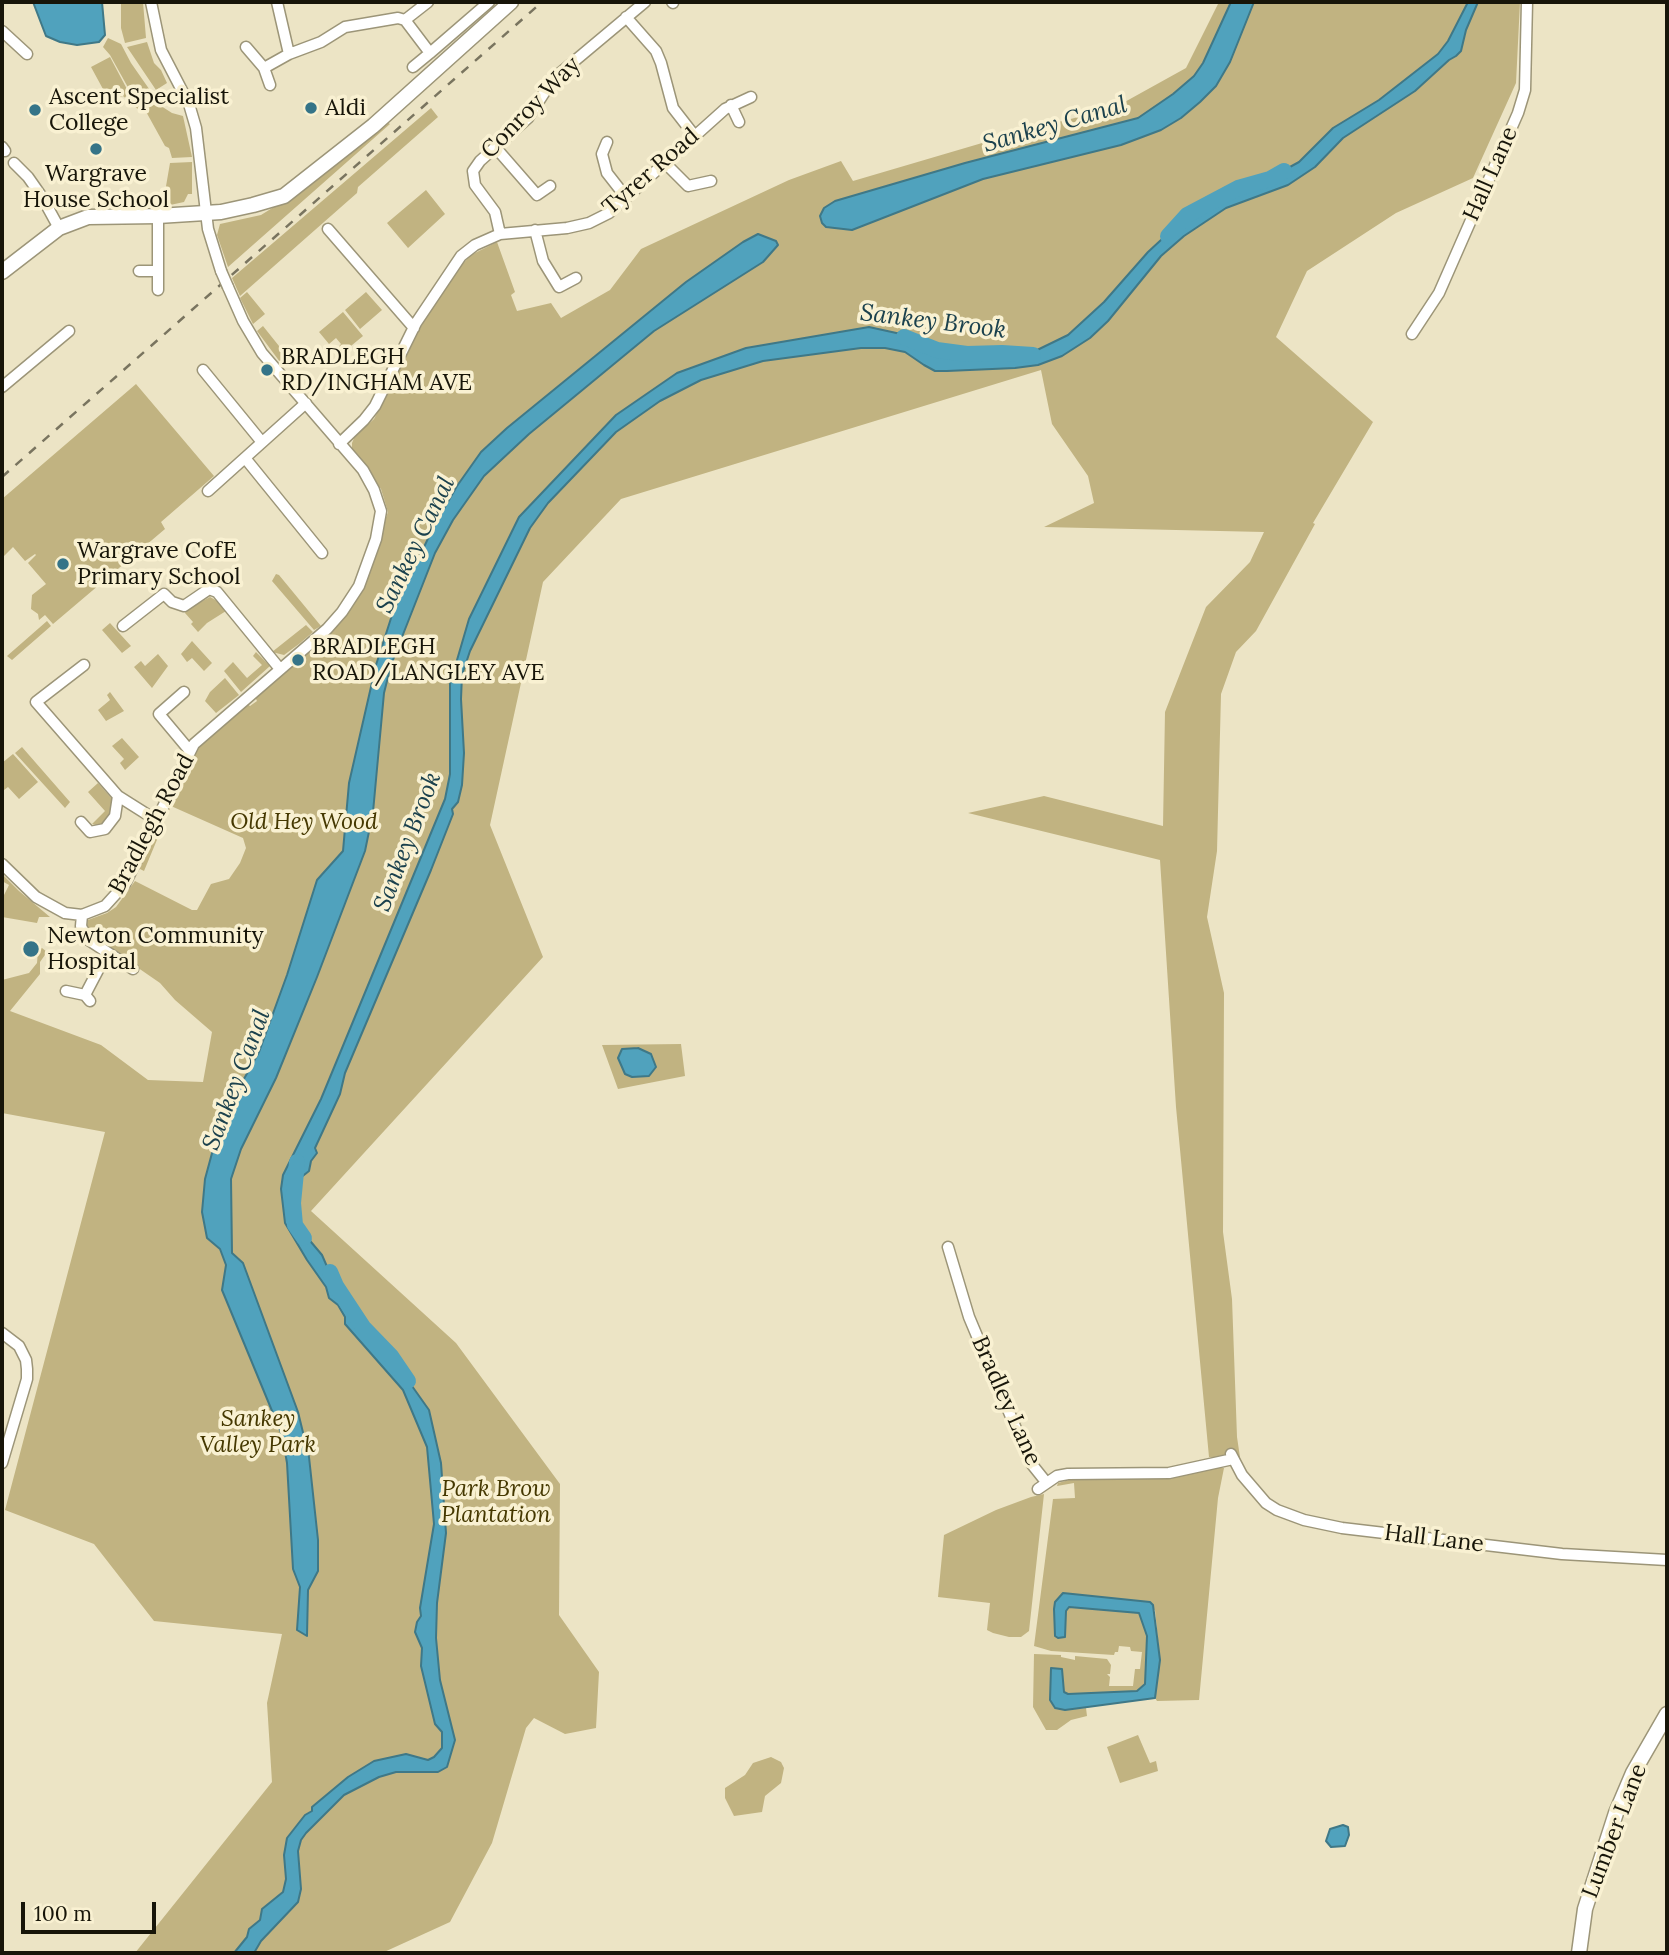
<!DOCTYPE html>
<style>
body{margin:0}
#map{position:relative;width:1669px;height:1955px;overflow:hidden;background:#ece4c5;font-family:Lora,serif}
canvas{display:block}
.frame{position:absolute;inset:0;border:4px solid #171509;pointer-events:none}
.scale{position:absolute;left:21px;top:1902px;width:135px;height:32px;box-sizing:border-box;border:4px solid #171509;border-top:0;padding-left:9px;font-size:21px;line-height:24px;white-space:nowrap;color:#171509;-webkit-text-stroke:5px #f9f1d2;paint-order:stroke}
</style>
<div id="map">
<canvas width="1669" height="1955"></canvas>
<div class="frame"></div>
<div class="scale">100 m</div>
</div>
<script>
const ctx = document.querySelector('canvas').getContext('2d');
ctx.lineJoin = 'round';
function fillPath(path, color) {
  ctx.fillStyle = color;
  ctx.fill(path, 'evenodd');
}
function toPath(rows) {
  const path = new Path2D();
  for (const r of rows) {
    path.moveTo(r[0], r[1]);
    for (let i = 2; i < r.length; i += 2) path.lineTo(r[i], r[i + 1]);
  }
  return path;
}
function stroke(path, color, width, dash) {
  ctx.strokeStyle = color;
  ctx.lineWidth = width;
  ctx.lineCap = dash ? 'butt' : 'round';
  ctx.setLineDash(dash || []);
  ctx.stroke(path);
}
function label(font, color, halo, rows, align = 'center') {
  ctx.font = font + ' Lora,serif';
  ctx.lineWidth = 7;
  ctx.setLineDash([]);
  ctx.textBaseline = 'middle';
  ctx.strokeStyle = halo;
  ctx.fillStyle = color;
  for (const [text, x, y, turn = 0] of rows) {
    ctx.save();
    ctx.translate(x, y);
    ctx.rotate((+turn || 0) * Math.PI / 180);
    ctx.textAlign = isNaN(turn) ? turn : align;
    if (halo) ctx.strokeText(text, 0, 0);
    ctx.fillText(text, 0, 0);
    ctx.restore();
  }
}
fillPath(toPath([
 [121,2,143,2,146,38,125,43,121,28],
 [1219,2,1520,2,1516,83,1473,178,1396,213,1307,271,1276,337,1373,422,1313,523,1315,524,1256,631,1236,652,1221,694,1217,851,1207,917,1224,993,1223,1232,1232,1299,1237,1437,1241,1464,1209,1457,1176,1107,1160,860,968,813,1044,796,1163,826,1165,712,1206,607,1250,562,1264,532,1044,527,1094,503,1088,476,1052,424,1041,370,621,499,543,582,490,825,543,957,311,1211,456,1343,560,1484,559,1615,599,1672,596,1728,565,1734,534,1718,526,1728,492,1843,450,1922,382,1953,135,1953,272,1782,267,1703,282,1634,154,1621,94,1544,5,1510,105,1132,2,1113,2,980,29,973,37,963,38,951,42,948,47,952,40,962,40,974,10,1011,101,1045,148,1080,203,1082,212,1032,175,1000,160,983,89,934,86,929,88,920,107,913,116,907,135,881,192,910,197,910,211,884,229,879,240,863,246,848,243,838,171,806,144,871,138,868,200,744,246,703,250,706,257,701,255,697,346,616,355,603,388,512,381,489,352,450,352,443,355,436,374,419,425,319,456,271,471,255,497,242,515,292,511,295,517,311,551,303,561,318,610,290,641,249,789,180,841,161,853,181,1033,128,1112,109,1186,68],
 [108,38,121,44,131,63,161,106,172,113,183,116,192,157,172,158,169,148,165,146,144,108,140,111,123,96,110,102,91,67,110,57,128,91,130,91,110,55,103,47],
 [147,42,154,63,161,70,167,83,156,90,127,47],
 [431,108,438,117,358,187,357,193,240,296,232,278],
 [387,122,390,124,228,267,217,235,220,224,261,215,282,202],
 [192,162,192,194,188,194,184,202,147,210,165,192,170,163],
 [426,190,445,214,408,248,387,223],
 [247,292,265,314,253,324,240,298],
 [366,292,382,310,360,329,345,310],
 [343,312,363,336,340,355,336,350,341,344,336,338,329,344,319,332],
 [263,326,287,356,280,362,257,331],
 [136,384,214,476,161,522,165,529,53,624,45,615,39,620,38,614,31,609,32,595,46,584,28,563,36,555,35,554,25,561,13,547,2,558,2,499],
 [276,574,279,575,321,626,314,630,272,581],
 [210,597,219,602,226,611,207,623,198,632,191,624,193,622,185,613,186,610],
 [47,621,51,626,12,660,7,656],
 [110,623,131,646,122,653,102,630],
 [306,625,313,632,299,644,284,655,272,652],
 [192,641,212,663,204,671,192,658,187,662,181,654],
 [256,652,270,666,241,692,224,671,233,662,247,678,262,665,253,656],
 [158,654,168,666,152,688,134,667,141,661,145,666],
 [225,678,239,695,216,713,205,701,210,692],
 [110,692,124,711,106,721,98,710,110,700,107,695],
 [122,738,139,757,125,770,120,763,124,759,112,746],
 [22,747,70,802,65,808,15,753],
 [13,754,38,782,19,799,8,787,4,790,2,788,2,763],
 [98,783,113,800,110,816,100,826,92,824,105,811,88,792],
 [2,874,19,891,50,917,39,917,37,923,2,917,2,899,9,885,2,881],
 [681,1044,685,1076,618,1089,602,1045],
 [1215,1468,1224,1468,1218,1498,1199,1700,1157,1701,1155,1698,1160,1660,1155,1610,1059,1597,1054,1609,1055,1636,1058,1638,1065,1637,1066,1611,1069,1607,1139,1613,1147,1636,1145,1684,1137,1691,1068,1694,1064,1692,1062,1669,1051,1668,1050,1700,1054,1708,1065,1710,1086,1708,1087,1716,1071,1720,1057,1730,1046,1730,1033,1707,1034,1654,1061,1655,1061,1657,1075,1660,1075,1656,1107,1659,1111,1665,1110,1674,1107,1674,1110,1677,1109,1686,1133,1686,1135,1669,1140,1669,1142,1652,1131,1651,1130,1647,1119,1646,1118,1652,1115,1652,1114,1655,1051,1651,1034,1646,1053,1499,1075,1498,1074,1483,1057,1486,1058,1483,1073,1479],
 [1044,1494,1029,1631,1021,1637,1009,1637,993,1633,987,1630,990,1603,938,1597,944,1535,996,1510,1031,1497],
 [1138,1735,1150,1763,1156,1761,1158,1771,1120,1783,1107,1747],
 [771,1757,781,1762,784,1768,781,1783,765,1796,762,1812,734,1816,725,1798,725,1788,745,1775,753,1763]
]), '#c1b381');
const water = toPath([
 [33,2,102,2,105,35,99,42,77,45,60,42,46,36,33,2],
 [1231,2,1254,2,1230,62,1216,86,1200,102,1181,118,1161,130,1121,145,983,179,852,230,826,227,822,223,820,216,824,208,835,201,965,163,1138,118,1173,94,1194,76,1203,63,1231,2],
 [1468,2,1478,2,1466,30,1461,51,1456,56,1449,60,1415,91,1343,138,1315,167,1288,185,1226,208,1184,236,1161,256,1108,321,1090,338,1062,356,1038,365,1015,368,947,371,935,371,924,365,905,352,885,348,861,348,763,361,701,380,660,401,616,432,548,503,530,528,470,651,462,675,461,699,464,753,462,785,458,802,452,809,453,814,431,870,345,1073,340,1094,315,1148,317,1153,311,1161,309,1171,294,1183,295,1223,322,1255,335,1285,350,1308,390,1355,429,1410,441,1463,446,1533,437,1603,436,1638,440,1680,455,1740,447,1767,438,1772,396,1772,379,1777,344,1795,306,1833,301,1840,298,1851,301,1889,298,1902,261,1941,254,1953,234,1953,247,1937,249,1929,260,1920,262,1909,283,1892,286,1879,284,1855,287,1838,305,1815,312,1811,312,1807,348,1777,374,1761,406,1754,428,1760,434,1757,442,1748,442,1732,435,1724,421,1666,422,1648,415,1632,417,1622,421,1616,420,1608,434,1524,427,1447,403,1390,345,1324,345,1317,338,1305,329,1298,326,1287,307,1260,285,1223,281,1189,283,1175,321,1099,445,799,450,774,450,684,469,619,519,517,616,415,677,373,746,348,869,327,910,336,938,354,1031,353,1068,335,1104,302,1148,252,1188,215,1222,197,1257,185,1299,162,1333,128,1379,100,1438,54,1448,41,1468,2],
 [758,234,776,241,778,245,763,262,654,331,529,434,484,476,453,520,435,553,391,665,384,693,373,812,365,851,317,977,276,1078,241,1149,231,1179,232,1253,243,1263,298,1412,309,1457,318,1540,318,1571,308,1590,307,1636,297,1630,300,1587,293,1569,287,1463,282,1435,222,1290,226,1265,220,1249,207,1238,202,1212,205,1179,221,1120,259,1052,287,975,317,880,343,851,349,783,376,665,393,612,434,526,457,486,481,452,507,428,686,282,743,242,758,234],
 [638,1048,651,1054,656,1067,649,1076,632,1077,625,1074,618,1058,622,1049,638,1048],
 [1063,1593,1150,1602,1153,1605,1160,1660,1155,1698,1065,1710,1055,1708,1050,1700,1051,1668,1062,1669,1064,1692,1068,1694,1137,1691,1145,1684,1147,1636,1139,1613,1069,1607,1066,1611,1065,1637,1058,1638,1055,1636,1054,1609,1055,1602,1063,1593],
 [1343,1825,1348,1827,1349,1835,1345,1846,1331,1847,1326,1841,1330,1829,1343,1825]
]);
fillPath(water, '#50a2bd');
stroke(water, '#3f7887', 2);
stroke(toPath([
 [1168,236,1187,215,1238,188,1270,179,1284,171],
 [904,337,937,350,967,354,1002,353,1033,355],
 [297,1162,293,1203,295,1225,304,1238],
 [330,1272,336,1286,363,1327,391,1356,408,1381]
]), '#50a2bd', 16);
const minor = toPath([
 [151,2,161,50,189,104,196,128,208,229,221,271],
 [277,2,289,54],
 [672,2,673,3],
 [626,17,656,51,661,63,673,108,694,135],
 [405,20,428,2],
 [2,31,27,54],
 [246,47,264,68,270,85],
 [413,67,430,53],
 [264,68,289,54,321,42,345,27,398,18,405,20,430,53,489,2],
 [731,105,739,122],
 [607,142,602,154,607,173,625,196],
 [2,147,5,151],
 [496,148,537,195,550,186],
 [664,162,688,186,711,181],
 [14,163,28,177,42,197,59,228],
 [328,229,414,328],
 [535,230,543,261,559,287,576,278],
 [500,234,495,212,475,185,473,171,480,161,528,118,553,79,645,2],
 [139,271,157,271],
 [158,290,158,216],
 [1412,334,1439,293,1518,113,1525,90,1527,2],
 [203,370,261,441],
 [2,387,69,331],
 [339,444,364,420,375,406,416,323,461,256,475,245,500,234,567,228,589,223,609,213,725,109,751,97],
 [245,458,322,553],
 [208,491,306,403],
 [123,626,164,594,172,602,184,606,209,589,217,592,280,669],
 [84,665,36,702,118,796,156,820],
 [184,692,159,714,190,751],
 [81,822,90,832,105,829,115,816,118,796],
 [2,864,36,897,65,913,82,915,105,906,125,884,194,744,327,629,342,612,359,586,376,539,381,511,374,490,363,470,262,353,243,321,228,287],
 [82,915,81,926,87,939,133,969],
 [66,991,85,995],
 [90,1001,85,995,107,953],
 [948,1247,969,1317,1030,1462,1046,1482],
 [2,1333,19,1346,26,1360,27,1369,27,1379,2,1463],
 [1231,1454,1242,1475,1266,1503,1277,1510,1304,1520,1342,1528,1562,1554,1667,1560],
 [1038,1489,1057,1476,1068,1474,1169,1473,1233,1459]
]);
const tertiary = toPath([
 [2,272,59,228,88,217,158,216,221,212,253,205,284,196,373,126,511,2],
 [1579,1953,1585,1909,1616,1813,1633,1773,1667,1714]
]);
stroke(minor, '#9c9578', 13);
stroke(tertiary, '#9c9578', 17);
stroke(minor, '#fff', 10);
stroke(tertiary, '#fff', 14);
stroke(toPath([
 [2,477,542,2]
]), '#79745f', 2.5, [9, 9]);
const minorBridge = toPath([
 [221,271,228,287]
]);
stroke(minorBridge, '#9c9578', 13, []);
stroke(minorBridge, '#fff', 10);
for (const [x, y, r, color] of [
 [311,108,7,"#357488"],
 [35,110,7,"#357488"],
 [96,149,7,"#357488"],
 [267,370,7,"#357488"],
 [63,564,7,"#357488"],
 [298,660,7,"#357488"],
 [31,949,9,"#357488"]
]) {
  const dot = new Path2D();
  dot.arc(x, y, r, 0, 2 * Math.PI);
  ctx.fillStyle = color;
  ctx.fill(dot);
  stroke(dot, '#f9f1d2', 2.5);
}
label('23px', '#171509', '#f9f1d2', [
 ["Ascent Specialist",49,97],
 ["College",49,123],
 ["Aldi",325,108],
 ["Wargrave",96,174,"center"],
 ["House School",96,200,"center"],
 ["BRADLEGH",281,357],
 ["RD/INGHAM AVE",281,383],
 ["Wargrave CofE",77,551],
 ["Primary School",77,577],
 ["BRADLEGH",312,647],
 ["ROAD/LANGLEY AVE",312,673],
 ["Newton Community",47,936],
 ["Hospital",47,962]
], 'left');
label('23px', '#171509', '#f9f1d2', [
 ["Conroy Way",531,108,-46],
 ["Tyrer Road",651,172,-41],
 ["Hall Lane",1491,174,-66],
 ["Bradlegh Road",152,824,-62],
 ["Bradley Lane",1006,1401,66],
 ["Hall Lane",1434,1539,7],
 ["Lumber Lane",1615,1831,-69]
]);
label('italic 23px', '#453800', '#f9f1d2', [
 ["Old Hey Wood",304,822],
 ["Sankey",258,1419],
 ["Valley Park",258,1445],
 ["Park Brow",496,1489],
 ["Plantation",496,1515]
]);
label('italic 24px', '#1b414d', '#f9f1d2', [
 ["Sankey Canal",1055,125,-16],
 ["Sankey Brook",933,322,7],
 ["Sankey Canal",416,545,-64],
 ["Sankey Brook",408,842,-69],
 ["Sankey Canal",237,1080,-69]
]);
</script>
